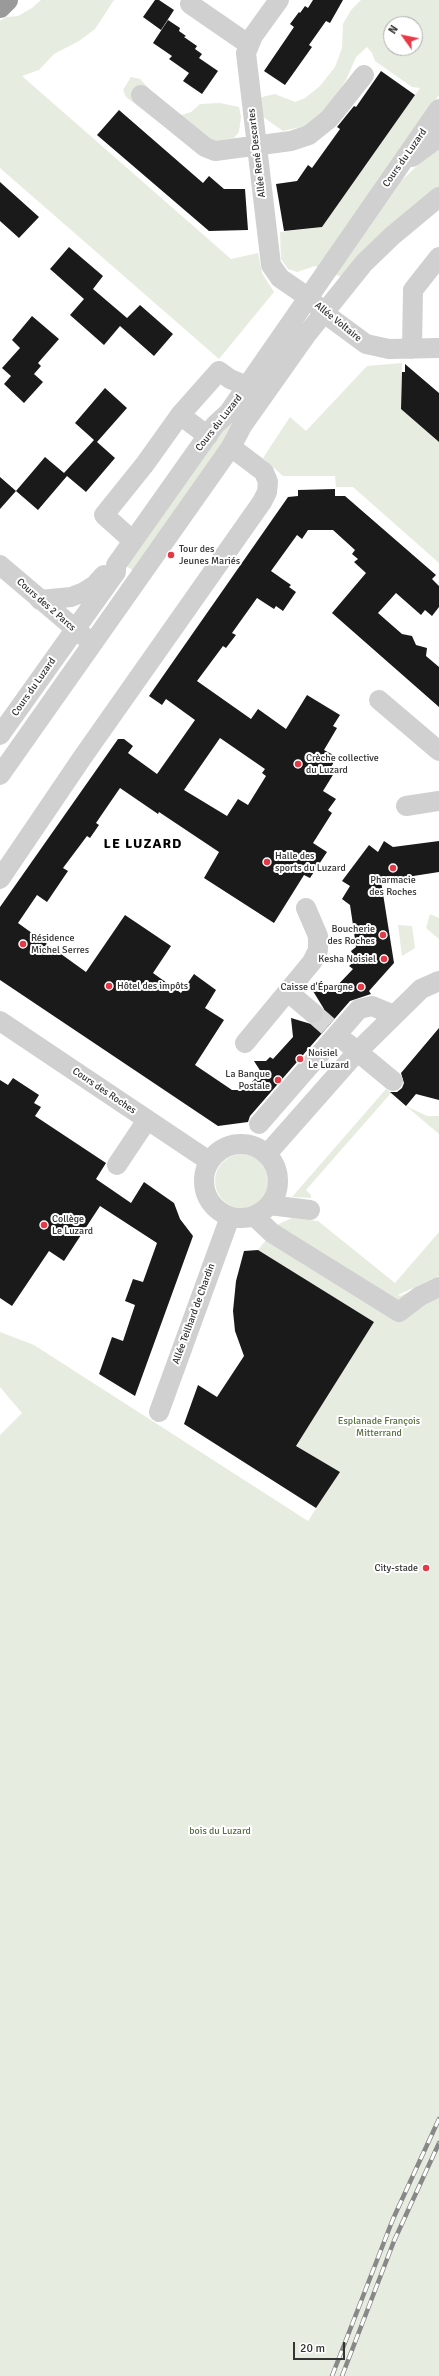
<!DOCTYPE html>
<meta charset="utf-8">
<style>
body{margin:0}
#map{position:relative;width:439px;height:2376px;overflow:hidden;background:#fff;font-family:Signika,sans-serif}
canvas{display:block}
.north{position:absolute;left:383px;top:16px;width:40px;height:40px;box-sizing:border-box;background:#fff;border:1px solid #adadad;border-radius:50%;rotate:303deg;font-size:11px;font-weight:700;line-height:16px;text-align:center;color:#333}
.north::after{content:'';display:block;margin:auto;width:14px;height:18px;background:#e63946;clip-path:polygon(50% 0,100% 100%,50% 72%,0 100%)}
.scale{position:absolute;left:293px;top:2342px;width:52px;height:18px;box-sizing:border-box;border:2px solid #333;border-top:0;padding-left:5px;font-size:12px;line-height:14px;white-space:nowrap;color:#333;-webkit-text-stroke:3px #fff;paint-order:stroke}
</style>
<div id="map">
<canvas width="439" height="2376"></canvas>
<div class="north">N</div>
<div class="scale">20 m</div>
</div>
<script>
const ctx = document.querySelector('canvas').getContext('2d');
ctx.lineJoin = 'round';
function fillPath(path, color) {
  ctx.fillStyle = color;
  ctx.fill(path, 'evenodd');
}
function toPath(rows) {
  const path = new Path2D();
  for (const r of rows) {
    if (r.length === 3) {
      path.moveTo(r[0] + r[2], r[1]);
      path.arc(r[0], r[1], r[2], 0, 2 * Math.PI);
      continue;
    }
    path.moveTo(r[0], r[1]);
    for (let i = 2; i < r.length; i += 2) path.lineTo(r[i], r[i + 1]);
  }
  return path;
}
function stroke(path, color, width, dash) {
  ctx.strokeStyle = color;
  ctx.lineWidth = width;
  ctx.lineCap = dash ? 'butt' : 'round';
  ctx.setLineDash(dash || []);
  ctx.stroke(path);
}
function label(font, color, halo, rows, align = 'center') {
  ctx.font = font + ' Signika,sans-serif';
  ctx.lineWidth = 4;
  ctx.setLineDash([]);
  ctx.textBaseline = 'middle';
  ctx.strokeStyle = halo;
  ctx.fillStyle = color;
  for (const [text, x, y, turn = 0] of rows) {
    ctx.save();
    ctx.translate(x, y);
    ctx.rotate((+turn || 0) * Math.PI / 180);
    ctx.textAlign = isNaN(turn) ? turn : align;
    if (halo) ctx.strokeText(text, 0, 0);
    ctx.fillText(text, 0, 0);
    ctx.restore();
  }
}
fillPath(toPath([
 [41,0,114,0,95,29,79,41,54,54,39,70,22,76,231,259,258,253,262,273,274,292,219,359,0,168,0,21,6,17,18,16,32,8],
 [361,0,439,0,439,95,318,267,315,266,297,272,288,269,281,259,280,232,322,227,420,88,412,87,375,61,372,53,367,47,356,57,346,80,323,114,310,125,283,131,259,114,256,107,262,97,275,94,295,102,305,98,320,86,335,67,342,48,343,24,351,10],
 [391,24,415,24,415,48,391,48],
 [131,77,140,79,168,109,182,115,191,112,200,104,220,103,239,107,241,117,239,132,234,138,188,145,126,97,123,90],
 [439,145,439,187,418,203,341,277,337,275,336,274,401,181],
 [402,363,401,409,439,442,439,563,353,487,336,487,335,476,283,476,263,458,290,417,306,431,367,366],
 [268,381,134,571,126,566,250,390],
 [430,914,439,918,439,939,426,928],
 [398,925,412,926,415,948,402,956],
 [386,1089,391,1093,306,1190,311,1195,311,1198,292,1197],
 [406,1106,427,1116,439,1116,439,1134],
 [242,1181,27],
 [292,1218,318,1221,395,1283,439,1232,439,1276,398,1295,400,1296,439,1278,439,2376,0,2376,0,1435,22,1413,0,1387,0,1332,34,1345,308,1521,340,1472,296,1446,374,1322,258,1250,279,1224]
]), '#e6ecdf');
fillPath(toPath([
 [155,0,159,0,174,10,161,30,143,17],
 [313,0,343,0,330,23,326,21,309,45,312,47,285,85,264,71,294,27,290,24,299,12,300,13,305,6,308,8],
 [168,20,180,28,179,31,186,36,184,37,197,46,195,49,202,54,199,58,218,71,202,94,183,81,189,73,169,59,172,56,153,43],
 [381,71,415,95,322,227,284,231,276,184,297,181,308,165,312,168,340,129,337,127,354,106,356,107],
 [119,110,203,183,209,176,224,189,245,189,248,230,209,231,97,135],
 [0,182,39,217,19,238,0,221],
 [69,247,103,276,93,289,127,318,140,305,173,334,154,356,120,326,104,345,70,315,84,299,50,269],
 [32,316,59,339,38,363,41,366,34,374,43,382,24,403,4,384,11,376,2,368,20,348,12,340],
 [405,364,439,393,439,442,401,409,402,372,405,372],
 [105,388,127,408,97,442,115,458,86,492,67,476,38,510,16,491,45,457,64,473,94,440,75,423],
 [0,477,16,491,0,509],
 [335,489,335,496,345,496,436,575,432,579,439,586,439,607,432,616,425,610,421,615,396,593,378,613,402,634,412,636,416,645,427,648,426,656,439,667,439,707,332,613,366,573,354,562,358,559,352,554,355,550,333,530,308,530,302,539,297,535,271,571,291,585,289,587,296,592,283,611,276,606,274,609,257,598,232,633,236,635,226,648,223,646,197,681,251,719,258,709,286,729,307,695,340,715,333,726,337,728,324,750,337,757,331,767,336,770,323,791,336,799,328,810,332,813,313,843,327,852,310,878,304,875,274,923,204,878,219,852,159,812,158,814,120,788,96,823,99,825,90,838,87,836,63,868,68,871,47,902,37,895,18,923,86,972,125,915,171,946,153,973,181,993,194,974,216,990,205,1008,224,1020,195,1065,232,1090,245,1090,261,1072,254,1061,266,1061,270,1057,273,1059,293,1037,291,1018,311,1024,322,1020,324,1009,313,991,326,993,330,988,333,990,353,969,349,966,356,960,351,951,356,947,353,925,350,905,342,899,350,886,342,881,369,845,378,852,384,841,393,847,439,841,439,872,381,881,394,963,369,991,371,994,350,1001,250,1116,248,1122,218,1126,0,980,0,907,118,739,124,739,133,746,128,753,157,774,195,720,166,699,162,705,149,696,288,497,298,496,298,490],
 [220,738,265,769,262,773,266,776,248,805,238,799,227,816,184,790],
 [439,1028,439,1100,416,1094,406,1106,390,1092,397,1092,402,1088,404,1083,401,1073],
 [13,1078,39,1095,34,1103,41,1107,35,1116,106,1163,96,1179,131,1203,144,1182,174,1203,180,1219,193,1236,135,1396,99,1374,112,1337,123,1341,135,1305,125,1301,133,1279,143,1282,157,1243,100,1206,64,1261,49,1251,12,1306,0,1298,0,1080,8,1085],
 [258,1250,374,1322,296,1446,340,1472,316,1508,184,1424,198,1385,217,1397,244,1356,235,1331,233,1311,236,1281,244,1251]
]), '#1a1a1a');
stroke(toPath([
 [313,1013,337,1034]
]), '#d6d6d6', 20, [20, 10]);
stroke(toPath([
 [279,0,253,36,246,53,271,265,280,278,309,298,324,313,366,344,389,349,439,348],
 [190,4,248,44],
 [141,95,205,147,215,151,291,141,309,135,329,119,364,75],
 [412,157,439,137],
 [412,349,413,290,439,257],
 [180,415,208,436],
 [133,541,104,515,145,464,180,415,219,371,230,379,247,386],
 [0,565,86,638],
 [40,600,71,597,84,592,95,585,104,575],
 [379,700,439,751],
 [0,735,116,572,116,565,121,558,215,425,229,412,247,386,439,109],
 [0,775,231,447,242,426,307,334,364,263,392,236,439,197],
 [406,806,439,801],
 [0,879,82,758,262,502,267,492,268,482,264,472,231,447],
 [288,992,313,1013],
 [0,1021,209,1161],
 [245,1043,312,962,318,950,318,936,306,908],
 [347,1043,393,1081],
 [259,1124,359,1009,372,1006,394,1015],
 [241,1181,37],
 [267,1154,357,1052,421,989,439,981],
 [117,1165,147,1120],
 [269,1205,310,1210],
 [254,1216,272,1233,399,1312,420,1296,439,1287],
 [159,1412,230,1217]
]), '#d0d0d0', 20);
stroke(toPath([
 [0,7,7,0]
]), '#9a9a9a', 22);
const rail = toPath([
 [332,2376,393,2219,439,2119],
 [342,2376,394,2241,439,2143]
]);
stroke(rail, '#888', 4.5);
stroke(rail, '#fff', 3, [9]);
for (const [x, y, r, color] of [
 [171,555,4,"#e63946"],
 [298,764,4,"#e63946"],
 [267,862,4,"#e63946"],
 [393,868,4,"#e63946"],
 [383,935,4,"#e63946"],
 [23,944,4,"#e63946"],
 [384,959,4,"#e63946"],
 [109,986,4,"#e63946"],
 [361,987,4,"#e63946"],
 [300,1059,4,"#e63946"],
 [278,1080,4,"#e63946"],
 [44,1225,4,"#e63946"],
 [426,1568,4,"#e63946"]
]) {
  const dot = new Path2D();
  dot.arc(x, y, r, 0, 2 * Math.PI);
  ctx.fillStyle = color;
  ctx.fill(dot);
  stroke(dot, '#fff', 1.5);
}
label('10px', '#333', '#fff', [
 ["Allée René Descartes",257,153,-97],
 ["Cours du Luzard",405,158,-55],
 ["Allée Voltaire",338,322,39],
 ["Cours du Luzard",219,423,-52],
 ["Cours des 2 Parcs",46,605,41],
 ["Cours du Luzard",34,687,-55],
 ["Cours des Roches",104,1091,34],
 ["Allée Teilhard de Chardin",194,1314,-70]
]);
label('10px', '#333', '#fff', [
 ["Tour des",179,549],
 ["Jeunes Mariés",179,561],
 ["Crèche collective",306,758],
 ["du Luzard",306,770],
 ["Halle des",275,856],
 ["sports du Luzard",275,868],
 ["Pharmacie",393,880,"center"],
 ["des Roches",393,892,"center"],
 ["Boucherie",375,929,"right"],
 ["des Roches",375,941,"right"],
 ["Résidence",31,938],
 ["Michel Serres",31,950],
 ["Kesha Noisiel",376,959,"right"],
 ["Hôtel des impôts",117,986],
 ["Caisse d'Épargne",353,987,"right"],
 ["Noisiel",308,1053],
 ["Le Luzard",308,1065],
 ["La Banque",270,1074,"right"],
 ["Postale",270,1086,"right"],
 ["Collège",52,1219],
 ["Le Luzard",52,1231],
 ["City-stade",418,1568,"right"]
], 'left');
label('10px', '#56703f', '#fff', [
 ["Esplanade François",379,1421],
 ["Mitterrand",379,1433],
 ["bois du Luzard",220,1831]
]);
ctx.letterSpacing = '1px';
label('bold 14px', '#000', '#fff', [
 ["LE LUZARD",143,844]
]);
ctx.letterSpacing = '0px';
</script>
